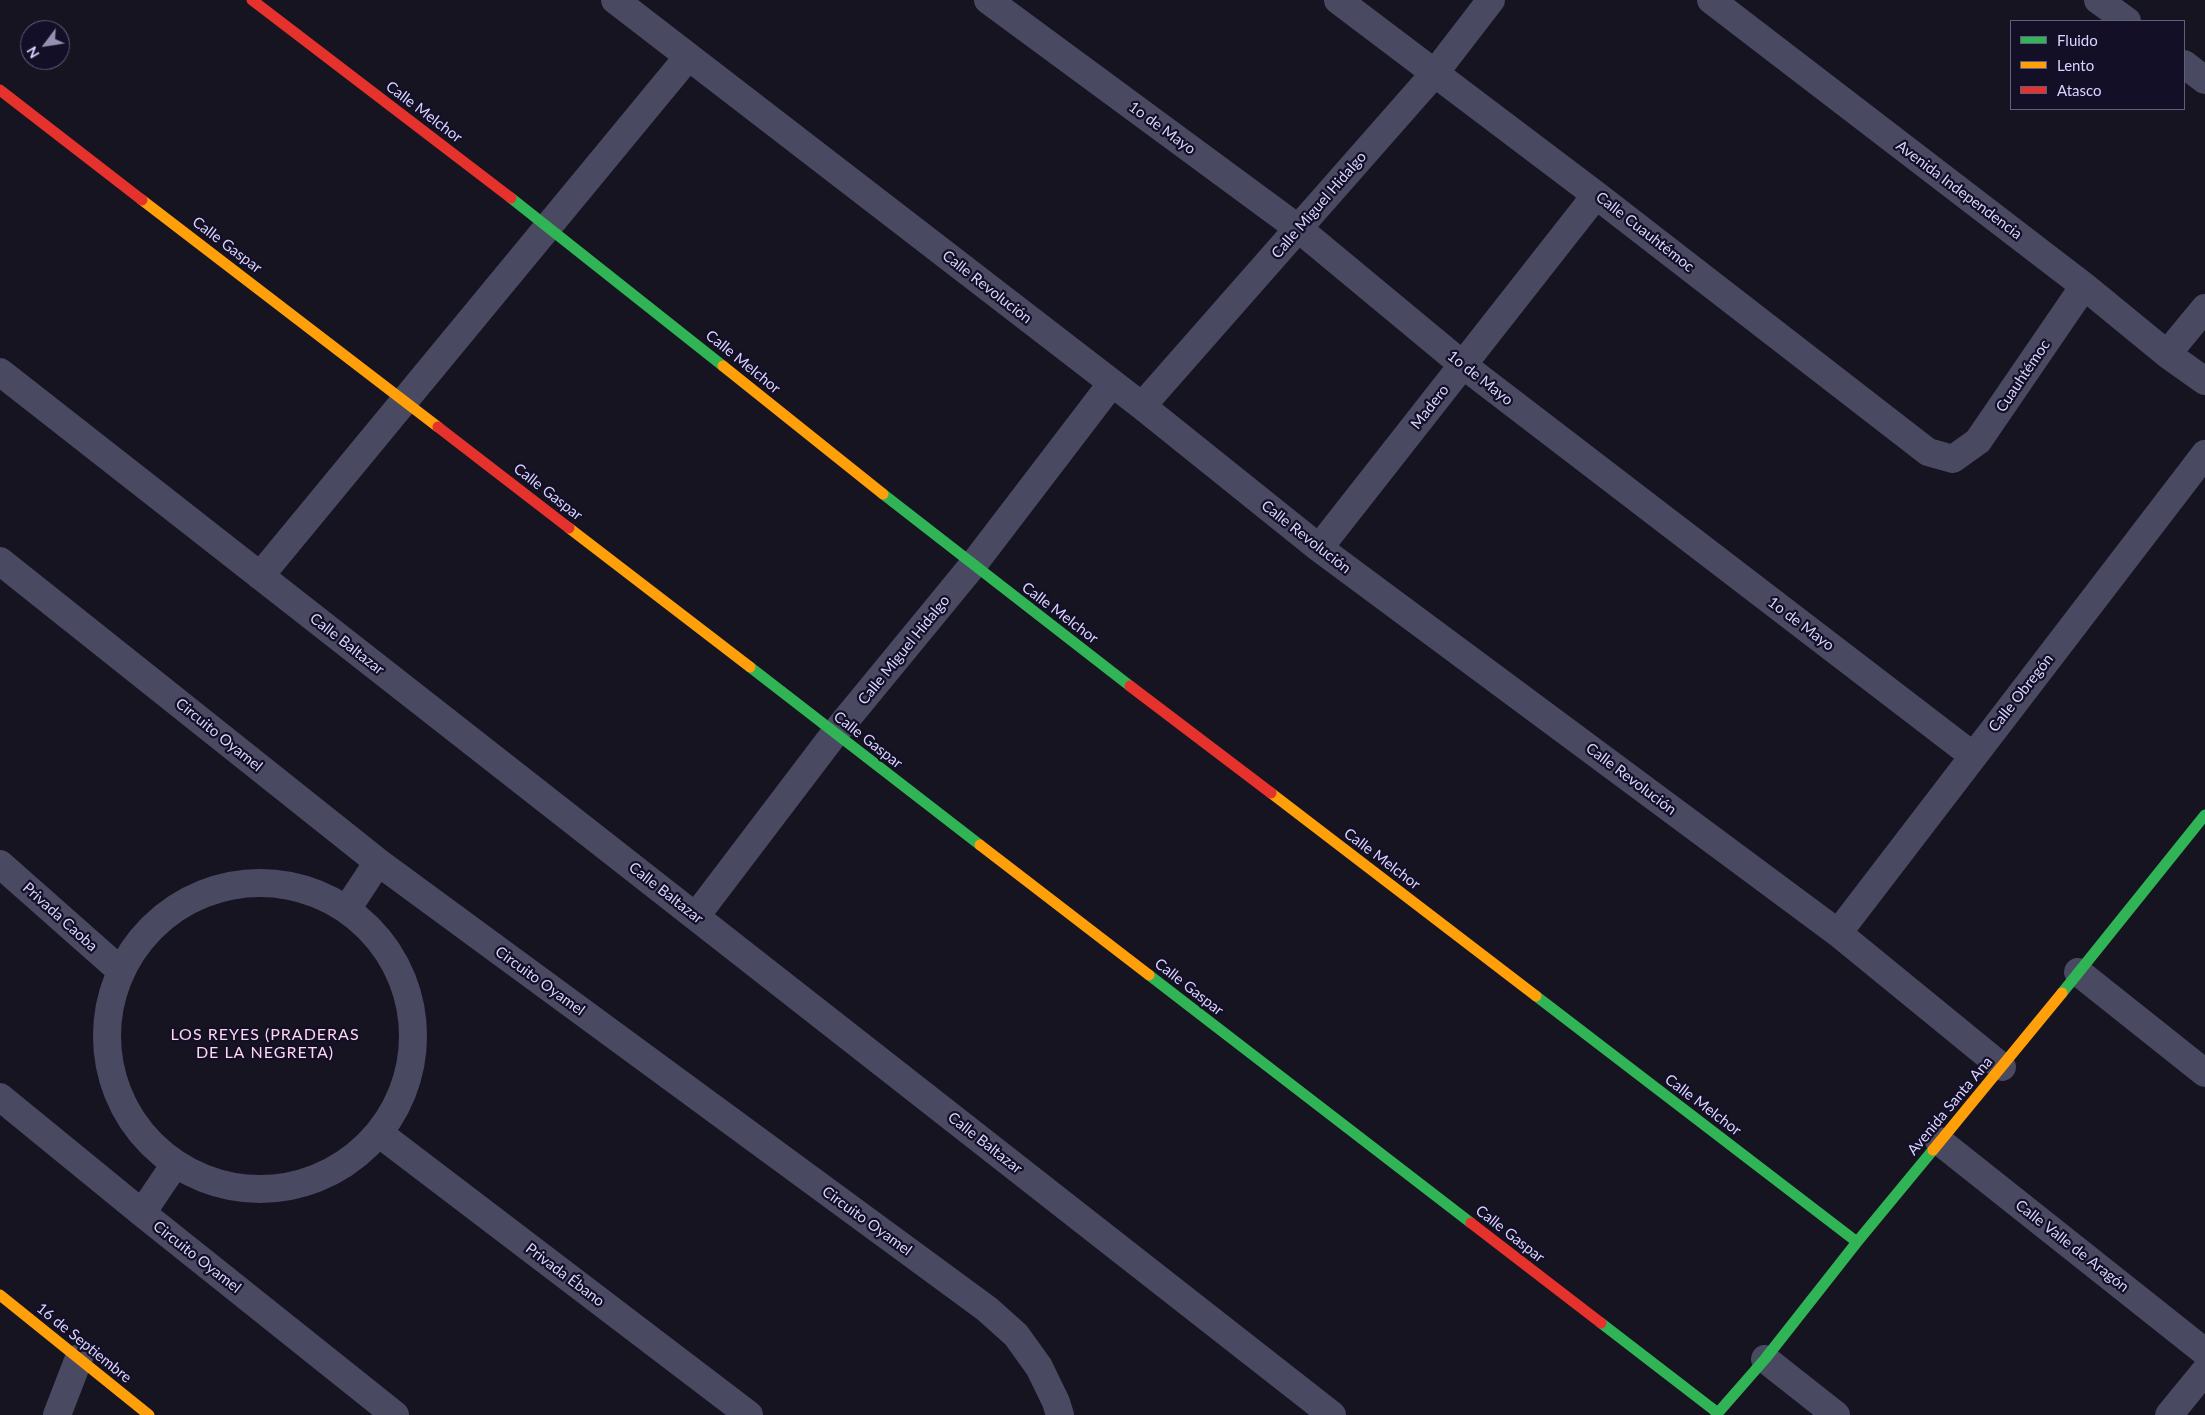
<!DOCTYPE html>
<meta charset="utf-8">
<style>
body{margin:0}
#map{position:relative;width:2205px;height:1415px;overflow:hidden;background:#161421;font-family:Lato,sans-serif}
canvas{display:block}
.legend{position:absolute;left:2010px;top:20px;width:175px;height:90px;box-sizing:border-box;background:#130f26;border:1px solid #625e7d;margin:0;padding:6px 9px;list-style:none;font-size:15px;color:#d9d4ff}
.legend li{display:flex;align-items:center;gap:10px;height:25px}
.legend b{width:25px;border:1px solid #625e7d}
.north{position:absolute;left:20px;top:20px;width:50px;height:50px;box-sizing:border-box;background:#130f26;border:1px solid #625e7d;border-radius:50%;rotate:239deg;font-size:14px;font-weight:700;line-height:20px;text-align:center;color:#d9d4ff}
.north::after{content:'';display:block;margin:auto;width:18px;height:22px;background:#9591b1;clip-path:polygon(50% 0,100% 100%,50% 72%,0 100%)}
</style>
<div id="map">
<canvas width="2205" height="1415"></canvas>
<ul class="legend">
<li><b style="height:6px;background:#30b455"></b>Fluido</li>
<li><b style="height:6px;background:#ff9f0a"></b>Lento</li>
<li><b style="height:6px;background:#e5322d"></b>Atasco</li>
</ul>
<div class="north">N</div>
</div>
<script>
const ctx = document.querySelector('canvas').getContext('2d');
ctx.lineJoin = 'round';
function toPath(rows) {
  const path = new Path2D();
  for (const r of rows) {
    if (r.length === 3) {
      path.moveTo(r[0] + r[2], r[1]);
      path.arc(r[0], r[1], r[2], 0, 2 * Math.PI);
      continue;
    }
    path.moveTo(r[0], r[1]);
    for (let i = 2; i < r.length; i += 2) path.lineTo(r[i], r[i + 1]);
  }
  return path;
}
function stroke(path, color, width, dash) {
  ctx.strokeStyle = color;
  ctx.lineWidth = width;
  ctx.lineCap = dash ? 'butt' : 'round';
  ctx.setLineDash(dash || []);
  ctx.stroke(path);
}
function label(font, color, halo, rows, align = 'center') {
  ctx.font = font + ' Lato,sans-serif';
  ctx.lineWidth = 4.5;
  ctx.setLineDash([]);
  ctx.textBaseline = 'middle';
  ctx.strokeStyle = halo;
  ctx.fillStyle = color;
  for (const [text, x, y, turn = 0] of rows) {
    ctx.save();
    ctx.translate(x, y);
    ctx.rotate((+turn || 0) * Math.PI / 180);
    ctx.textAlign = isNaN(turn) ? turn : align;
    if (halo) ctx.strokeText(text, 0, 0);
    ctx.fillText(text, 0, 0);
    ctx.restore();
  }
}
stroke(toPath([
 [615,0,1142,406,1319,548,1838,933,2002,1067],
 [988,0,1299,229,1463,365,1972,755],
 [1338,0,1596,195,1928,452,1953,459,1978,441,2084,286],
 [1711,0,2084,286,2167,354,2205,381],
 [2098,0,2127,21],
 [2184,64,2205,80],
 [2167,354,2205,308],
 [0,372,1332,1415],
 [1142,406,1434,74,1491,0],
 [1319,548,1596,195],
 [0,561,378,862,987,1309,1016,1335,1039,1367,1056,1402,1060,1415],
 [260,576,688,57],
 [0,864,121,971],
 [260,1036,153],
 [347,909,378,862],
 [696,916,835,733,973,565,1112,383],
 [1838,933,2205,454],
 [2078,972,2205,1073],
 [0,1097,142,1213,395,1415],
 [380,1134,749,1415],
 [1939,1141,2205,1352],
 [142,1213,175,1164],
 [1765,1359,1836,1415],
 [57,1415,79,1358],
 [2169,1415,2205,1371]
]), '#4a4962', 28);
stroke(toPath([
 [511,198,723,366],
 [883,494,1130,686],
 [750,667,980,845],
 [1149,975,1471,1223],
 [2062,993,2205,815],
 [1536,996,1857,1242],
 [1601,1323,1718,1413],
 [1716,1415,1765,1359,1857,1242,1933,1150]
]), '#30b455', 11);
stroke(toPath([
 [142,200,438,427],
 [723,366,883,494],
 [569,528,750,667],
 [1271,793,1536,996],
 [980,845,1149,975],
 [1933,1150,2062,993],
 [0,1295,149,1415]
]), '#ff9f0a', 11);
stroke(toPath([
 [252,0,511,198],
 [0,90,142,200],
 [438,427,569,528],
 [1130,686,1271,793],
 [1471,1223,1601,1323]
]), '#e5322d', 11);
label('15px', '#d9d4ff', '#130f26', [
 ["Calle Melchor",424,112,37],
 ["1o de Mayo",1162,128,36],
 ["Avenida Independencia",1959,190,37],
 ["Calle Miguel Hidalgo",1319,205,-49],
 ["Calle Cuauhtémoc",1645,232,38],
 ["Calle Gaspar",227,245,37],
 ["Calle Revolución",987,287,38],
 ["Calle Melchor",743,362,39],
 ["Cuauhtémoc",2023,376,-56],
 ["1o de Mayo",1480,378,38],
 ["Madero",1430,407,-52],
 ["Calle Gaspar",548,492,38],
 ["Calle Revolución",1306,537,38],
 ["Calle Melchor",1060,613,37],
 ["1o de Mayo",1801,624,37],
 ["Calle Baltazar",347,644,38],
 ["Calle Miguel Hidalgo",904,650,-51],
 ["Calle Obregón",2021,693,-52],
 ["Circuito Oyamel",219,735,39],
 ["Calle Gaspar",868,740,38],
 ["Calle Revolución",1631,779,37],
 ["Calle Melchor",1382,859,37],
 ["Calle Baltazar",666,893,38],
 ["Privada Caoba",60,917,42],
 ["Circuito Oyamel",540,981,36],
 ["Calle Gaspar",1189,987,38],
 ["Calle Melchor",1703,1105,37],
 ["Avenida Santa Ana",1950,1106,-50],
 ["Calle Baltazar",985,1143,38],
 ["Circuito Oyamel",867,1221,36],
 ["Calle Gaspar",1510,1234,38],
 ["Calle Valle de Aragón",2072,1246,38],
 ["Circuito Oyamel",197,1257,38],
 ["Privada Ébano",565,1275,37],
 ["16 de Septiembre",84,1343,39]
]);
ctx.letterSpacing = '1px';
label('16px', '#ffd6f0', '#130f26', [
 ["LOS REYES (PRADERAS",265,1035],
 ["DE LA NEGRETA)",265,1053]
]);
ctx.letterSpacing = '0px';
</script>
